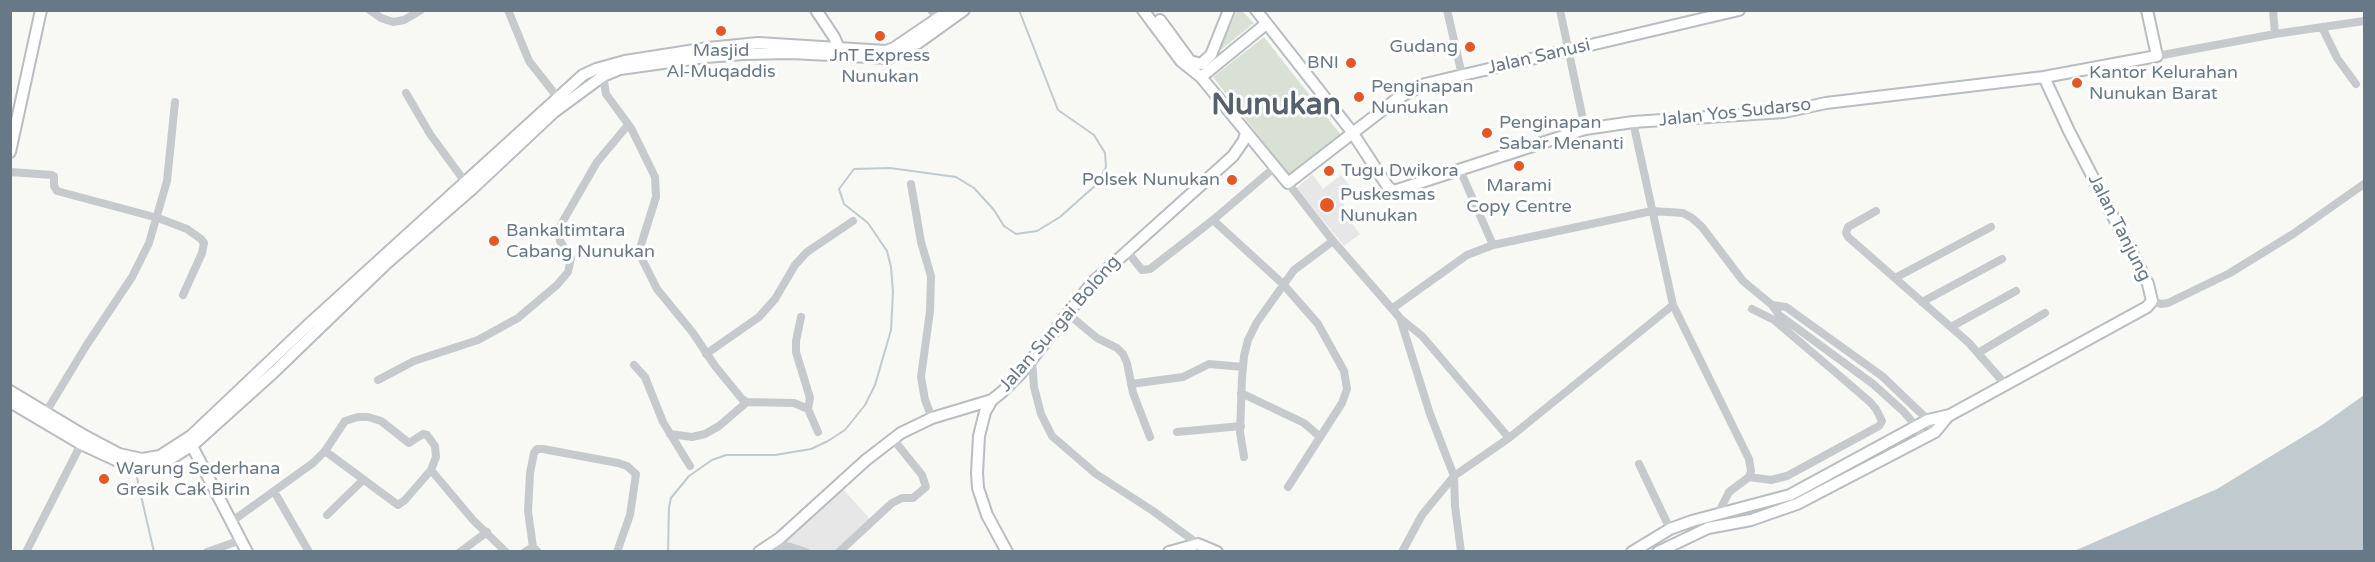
<!DOCTYPE html>
<style>
body{margin:0}
#map{position:relative;width:2375px;height:562px;overflow:hidden;background:#f8f8f5;font-family:"Varela Round",sans-serif}
canvas{display:block}
.frame{position:absolute;inset:0;border:12px solid #677887;pointer-events:none}
</style>
<div id="map">
<canvas width="2375" height="562"></canvas>
<div class="frame"></div>
</div>
<script>
const ctx = document.querySelector('canvas').getContext('2d');
ctx.lineJoin = 'round';
function fillPath(path, color) {
  ctx.fillStyle = color;
  ctx.fill(path, 'evenodd');
}
function toPath(rows) {
  const path = new Path2D();
  for (const r of rows) {
    path.moveTo(r[0], r[1]);
    for (let i = 2; i < r.length; i += 2) path.lineTo(r[i], r[i + 1]);
  }
  return path;
}
function stroke(path, color, width, dash) {
  ctx.strokeStyle = color;
  ctx.lineWidth = width;
  ctx.lineCap = dash ? 'butt' : 'round';
  ctx.setLineDash(dash || []);
  ctx.stroke(path);
}
function label(font, color, halo, rows, align = 'center') {
  ctx.font = font + ' "Varela Round",sans-serif';
  ctx.lineWidth = 6;
  ctx.setLineDash([]);
  ctx.textBaseline = 'middle';
  ctx.strokeStyle = halo;
  ctx.fillStyle = color;
  for (const [text, x, y, turn = 0] of rows) {
    ctx.save();
    ctx.translate(x, y);
    ctx.rotate((+turn || 0) * Math.PI / 180);
    ctx.textAlign = isNaN(turn) ? turn : align;
    if (halo) ctx.strokeText(text, 0, 0);
    ctx.fillText(text, 0, 0);
    ctx.restore();
  }
}
fillPath(toPath([
 [1312,174,1323,189,1341,175,1353,190,1345,197,1343,212,1360,234,1344,246,1297,188],
 [841,487,871,520,835,551,812,551,796,545,777,544]
]), '#e6e7e6');
fillPath(toPath([
 [1237,11,1242,11,1254,23,1218,52],
 [1264,37,1341,135,1289,175,1213,77]
]), '#d9e0d6');
fillPath(toPath([
 [2364,395,2364,551,2074,551,2217,489,2322,425]
]), '#c0cacf');
stroke(toPath([
 [137,478,154,552],
 [668,552,669,507,671,498,689,476,712,460,726,455,775,455,811,449,828,441,845,430,865,405,875,385,891,330,893,292,891,267,887,251,868,223,844,204,839,189,854,169,890,168,956,177,974,188,994,210,1004,226,1016,234,1037,231,1060,217,1097,184,1106,167,1105,153,1094,135,1058,110,1019,10]
]), '#c0cacf', 2);
const secondary = toPath([
 [816,10,834,37,841,53],
 [1143,10,1181,61,1201,77,1288,183,1398,98,1425,84,1739,10],
 [1256,10,1352,132,1388,187,1394,191,1585,129,1633,122,1784,112,1826,103,2044,77,2157,56,2147,10],
 [1160,20,1190,61,1201,64,1211,55,1229,10],
 [1201,77,1266,24],
 [10,152,41,10],
 [10,391,85,436,119,454,142,459,160,456,191,436,308,325,583,75,596,69,625,61,708,48,758,43,886,51,894,48,950,10],
 [992,400,985,412,979,436,977,473,978,488,987,515,1007,552],
 [10,402,81,444,122,463,143,467,164,463,194,444,274,372,387,263,472,189,554,112,603,76,620,69,706,57,743,54,791,53,889,58,918,43,964,10],
 [192,446,247,552],
 [759,552,780,538,866,460,901,433,932,418,992,400,1002,392,1021,373,1092,283,1233,156,1244,140,1246,132],
 [1169,552,1198,544,1217,552],
 [1632,552,1670,529,1692,521,1790,495,1928,420,1950,415,2147,307,2152,301,2148,284,2069,131,2044,77],
 [1658,552,1708,528,1751,520,1797,504,1935,432,1949,415]
]);
stroke(secondary, '#b8bdc2', 14);
stroke(toPath([
 [370,10,381,18,393,22,404,20,421,10],
 [508,10,529,61,558,98],
 [931,10,938,19],
 [1447,10,1462,75],
 [1560,10,1585,129],
 [2273,10,2275,34],
 [2322,27,2337,58,2356,84],
 [2157,56,2275,34,2364,21],
 [603,76,606,94,631,128,655,177,656,197,640,248,643,261,657,289,693,333,715,366,742,399,747,402,794,403,808,409],
 [406,93,430,134,468,186],
 [1633,122,1673,305,1749,459,1751,471,1749,477,1729,492,1719,512],
 [1460,170,1493,245],
 [10,172,52,175,54,176,54,186,57,191,158,218,187,229,201,239,204,243,202,253,183,295],
 [1288,183,1333,241,1400,318,1430,414,1454,476,1455,506,1461,552],
 [911,184,921,242,931,276,930,311,921,377,925,400,932,418],
 [1876,211,1848,227,1846,233,1848,237,1969,343,2005,384],
 [1213,220,1275,167],
 [1126,250,1142,270,1150,269,1213,220,1283,284,1318,324,1344,371,1347,389,1342,403,1288,487],
 [1895,278,1991,227],
 [2152,301,2161,304,2168,303,2230,273,2293,234,2364,184],
 [1922,302,2002,259],
 [1772,305,1786,307,1882,376,1928,420,1935,432],
 [1393,308,1467,255,1493,245,1652,211,1683,213,1692,218,1702,227,1743,281,1772,305,1779,315,1873,384,1903,411,1916,426,1923,437],
 [1067,313,1097,338,1117,348,1123,354,1127,363,1133,393,1150,437],
 [801,317,796,341,796,352,810,398,808,409,818,432],
 [1401,319,1422,336,1509,438],
 [1951,327,2016,291],
 [1978,353,2045,313],
 [706,354,759,317,775,299,795,265,807,252,853,221],
 [1032,359,1034,387,1041,414,1052,436,1096,474,1153,511,1198,544],
 [634,365,645,377,663,422,690,466],
 [378,380,414,361,478,340,518,318,557,285,568,272,571,258,560,241,559,228,597,162,628,125],
 [1131,384,1183,377,1209,364,1243,367],
 [1241,393,1304,423,1319,436],
 [46,412,86,346,132,277,149,243,167,181,175,102],
 [1177,432,1241,426],
 [670,434,692,437,705,434,719,426,747,402],
 [325,451,398,505,405,500,431,470],
 [1244,457,1240,432,1242,378,1244,356,1248,340,1257,322,1294,270,1333,241],
 [1639,464,1670,529],
 [1749,477,1771,480,1787,476,1879,426,1882,421,1876,409,1870,402,1834,371,1774,320,1752,309],
 [275,493,309,552],
 [327,515,363,480],
 [231,522,313,463,325,451,345,421,358,417,368,417,381,421,409,443,423,434,427,435,435,446,436,457,431,470,473,520,506,552],
 [533,547,528,511,530,473,534,453,537,449,543,449,618,463,627,466,636,474,630,515,617,552],
 [768,547,787,546,806,552],
 [26,552,81,444],
 [207,552,241,540],
 [460,552,487,532],
 [525,552,533,547,538,552],
 [839,552,892,503,902,498,913,498,926,487,922,475,893,439],
 [1402,552,1422,515,1454,476,1509,438,1673,305]
]), '#c6cacd', 8);
stroke(secondary, '#fff', 10);
for (const [x, y, r, color] of [
 [721,31,6,"#e65727"],
 [880,36,6,"#e65727"],
 [1470,47,6,"#e65727"],
 [1351,63,6,"#e65727"],
 [2077,83,6,"#e65727"],
 [1359,97,6,"#e65727"],
 [1487,133,6,"#e65727"],
 [1519,166,6,"#e65727"],
 [1329,171,6,"#e65727"],
 [1232,180,6,"#e65727"],
 [1327,205,8,"#e65727"],
 [494,241,6,"#e65727"],
 [104,479,6,"#e65727"]
]) {
  const dot = new Path2D();
  dot.arc(x, y, r, 0, 2 * Math.PI);
  ctx.fillStyle = color;
  ctx.fill(dot);
  stroke(dot, '#fff', 2);
}
label('18px', '#677887', '#fff', [
 ["Gudang",1458,47,"right"],
 ["Masjid",721,51,"center"],
 ["Al-Muqaddis",721,72,"center"],
 ["JnT Express",880,56,"center"],
 ["Nunukan",880,77,"center"],
 ["BNI",1339,63,"right"],
 ["Kantor Kelurahan",2089,73],
 ["Nunukan Barat",2089,94],
 ["Penginapan",1371,87],
 ["Nunukan",1371,108],
 ["Penginapan",1499,123],
 ["Sabar Menanti",1499,144],
 ["Tugu Dwikora",1341,171],
 ["Polsek Nunukan",1220,180,"right"],
 ["Marami",1519,186,"center"],
 ["Copy Centre",1519,207,"center"],
 ["Puskesmas",1340,195],
 ["Nunukan",1340,216],
 ["Bankaltimtara",506,231],
 ["Cabang Nunukan",506,252],
 ["Warung Sederhana",116,469],
 ["Gresik Cak Birin",116,490]
], 'left');
label('18px', '#677887', '#fff', [
 ["Jalan Sanusi",1539,57,-13],
 ["Jalan Yos Sudarso",1735,113,-6],
 ["Jalan Tanjung",2119,228,63],
 ["Jalan Sungai Bolong",1060,324,-49]
]);
label('bold 30px', '#55616c', '#fff', [
 ["Nunukan",1276,106]
]);
</script>
